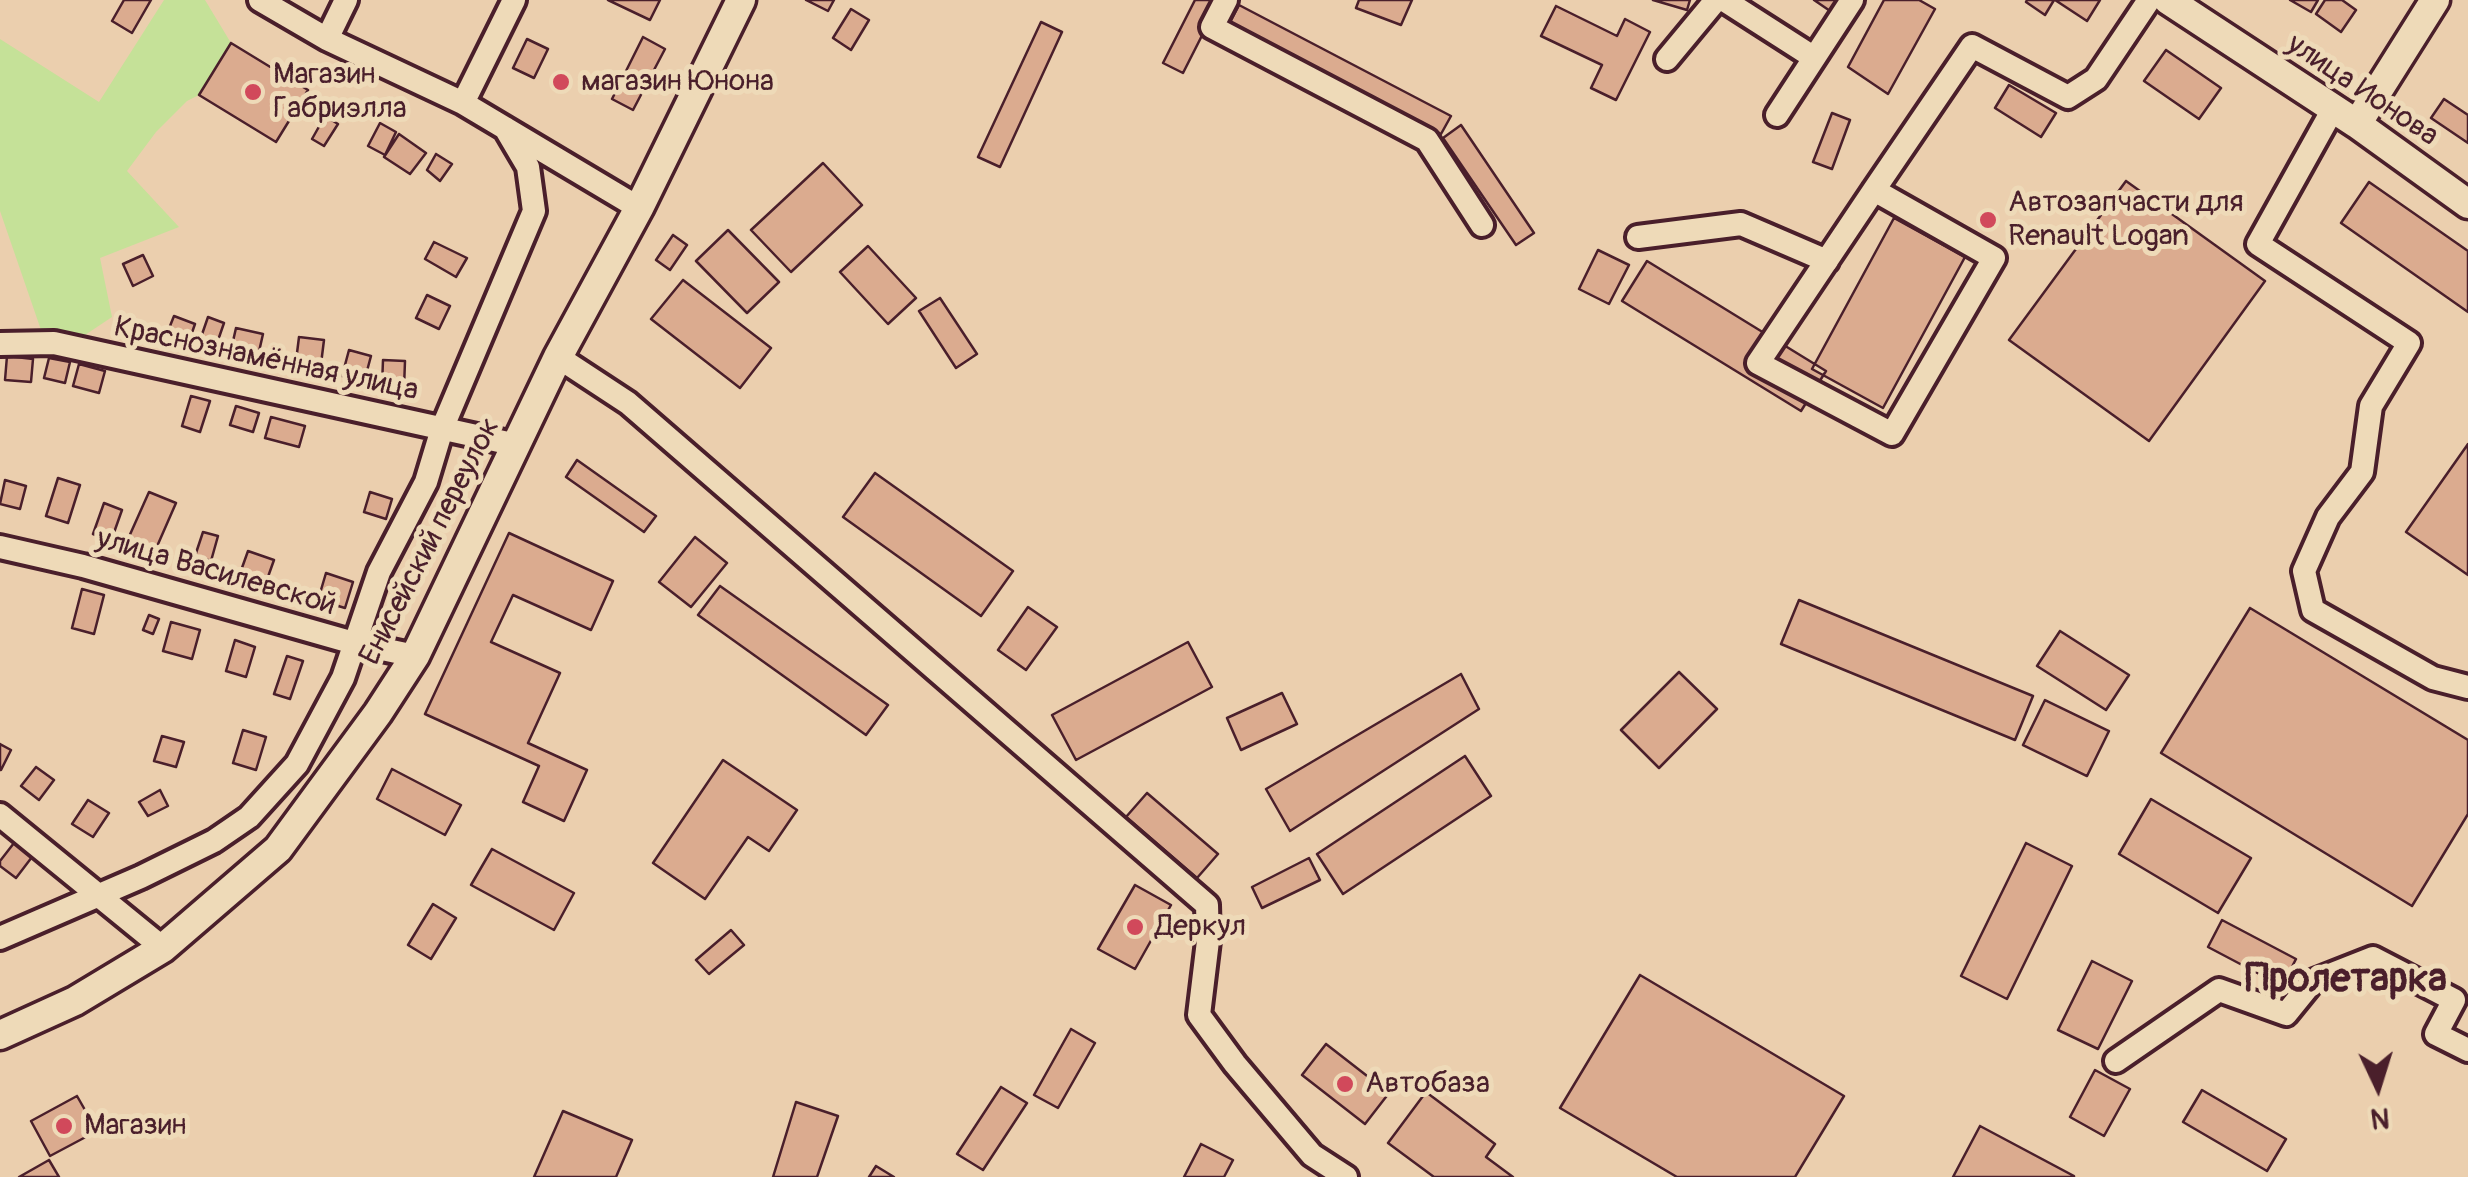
<!DOCTYPE html>
<meta charset="utf-8">
<style>
body{margin:0}
#map{position:relative;width:2468px;height:1177px;overflow:hidden;background:#ebcfae;font-family:Pangolin,sans-serif}
canvas{display:block}
.north{position:absolute;left:2328px;top:1037px;width:100px;height:100px;-webkit-text-stroke:8px #eedab8;paint-order:stroke;rotate:176deg;font-size:28px;font-weight:700;line-height:40px;text-align:center;color:#4a1f2b}
.north::after{content:'';display:block;margin:auto;width:35px;height:45px;background:#4a1f2b;clip-path:polygon(50% 0,100% 100%,50% 72%,0 100%)}
</style>
<div id="map">
<canvas width="2468" height="1177"></canvas>
<div class="north">N</div>
</div>
<script>
const ctx = document.querySelector('canvas').getContext('2d');
ctx.lineJoin = 'round';
function fillPath(path, color) {
  ctx.fillStyle = color;
  ctx.fill(path, 'evenodd');
}
function toPath(rows) {
  const path = new Path2D();
  for (const r of rows) {
    path.moveTo(r[0], r[1]);
    for (let i = 2; i < r.length; i += 2) path.lineTo(r[i], r[i + 1]);
  }
  return path;
}
function stroke(path, color, width, dash) {
  ctx.strokeStyle = color;
  ctx.lineWidth = width;
  ctx.lineCap = dash ? 'butt' : 'round';
  ctx.setLineDash(dash || []);
  ctx.stroke(path);
}
function label(font, color, halo, rows, align = 'center') {
  ctx.font = font + ' Pangolin,sans-serif';
  ctx.lineWidth = 10;
  ctx.setLineDash([]);
  ctx.textBaseline = 'middle';
  ctx.strokeStyle = halo;
  ctx.fillStyle = color;
  for (const [text, x, y, turn = 0] of rows) {
    ctx.save();
    ctx.translate(x, y);
    ctx.rotate((+turn || 0) * Math.PI / 180);
    ctx.textAlign = isNaN(turn) ? turn : align;
    if (halo) ctx.strokeText(text, 0, 0);
    ctx.fillText(text, 0, 0);
    ctx.restore();
  }
}
fillPath(toPath([
 [164,0,205,0,231,43,199,95,187,101,156,132,127,171,179,227,100,258,112,317,82,337,54,343,41,330,0,211,0,39,99,102]
]), '#c5e198');
const building = toPath([
 [124,0,151,0,132,33,112,21,124,0],
 [608,0,660,0,650,20,608,0],
 [806,0,834,0,828,11,806,0],
 [1195,0,1220,0,1183,73,1163,63,1195,0],
 [1359,0,1412,0,1401,25,1356,8,1359,0],
 [1653,0,1690,0,1687,10,1653,0],
 [1814,0,1844,0,1836,15,1814,0],
 [1884,0,1919,0,1935,9,1888,94,1848,67,1884,0],
 [2027,0,2054,0,2045,15,2026,2,2027,0],
 [2055,0,2100,0,2087,21,2055,0],
 [2290,0,2318,0,2311,12,2290,0],
 [2325,0,2342,0,2356,10,2341,32,2316,14,2325,0],
 [1239,5,1451,116,1441,134,1229,24,1239,5],
 [1556,6,1617,36,1625,19,1650,32,1616,100,1591,88,1602,65,1541,36,1556,6],
 [851,9,869,20,851,50,833,38,851,9],
 [1041,22,1062,32,1000,167,978,157,1041,22],
 [643,37,665,49,633,110,612,99,643,37],
 [527,39,548,49,534,78,513,68,527,39],
 [231,43,308,90,276,142,199,95,231,43],
 [2166,50,2221,88,2199,119,2144,81,2166,50],
 [2009,85,2056,113,2041,137,1995,108,2009,85],
 [2444,99,2468,115,2468,143,2431,118,2444,99],
 [1832,113,1850,120,1832,169,1813,162,1832,113],
 [325,116,338,124,324,146,312,139,325,116],
 [380,123,396,132,385,155,368,146,380,123],
 [1461,125,1534,233,1516,245,1443,138,1461,125],
 [399,134,426,153,410,174,384,157,399,134],
 [436,154,452,164,440,181,427,170,436,154],
 [823,163,862,205,791,272,751,230,823,163],
 [2126,181,2265,281,2149,441,2009,340,2126,181],
 [2369,182,2468,251,2468,312,2341,223,2369,182],
 [1894,218,1965,257,1883,408,1812,369,1894,218],
 [728,230,779,282,747,313,696,261,728,230],
 [673,235,687,245,670,270,656,260,673,235],
 [434,242,467,258,456,277,425,259,434,242],
 [868,246,916,298,888,324,840,272,868,246],
 [1598,250,1629,265,1609,304,1579,289,1598,250],
 [143,255,153,276,133,286,123,264,143,255],
 [1647,261,1826,371,1801,411,1622,301,1647,261],
 [683,280,771,348,740,388,651,319,683,280],
 [427,295,450,306,439,329,416,318,427,295],
 [940,298,977,354,956,368,919,311,940,298],
 [174,316,195,324,188,344,166,336,174,316],
 [208,317,224,323,215,349,199,343,208,317],
 [236,328,263,334,258,356,231,350,236,328],
 [299,337,324,340,320,372,295,369,299,337],
 [349,350,371,356,364,382,342,376,349,350],
 [7,356,33,359,31,382,5,380,7,356],
 [49,358,70,362,65,383,44,378,49,358],
 [383,360,405,361,404,388,382,386,383,360],
 [79,364,105,371,99,393,73,386,79,364],
 [191,396,210,401,200,432,182,426,191,396],
 [236,406,259,413,253,432,230,425,236,406],
 [271,417,305,426,299,447,265,438,271,417],
 [2468,444,2468,575,2406,532,2468,444],
 [577,460,656,516,644,532,566,477,577,460],
 [875,473,1013,571,981,616,843,517,875,473],
 [58,478,80,485,68,523,46,516,58,478],
 [5,480,26,486,20,509,0,504,5,480],
 [149,492,176,503,155,551,128,539,149,492],
 [370,492,392,499,386,519,364,512,370,492],
 [104,503,122,510,111,541,93,534,104,503],
 [203,532,218,536,211,561,195,556,203,532],
 [509,533,613,581,591,630,513,595,491,642,560,673,528,743,587,770,564,821,523,802,539,766,425,714,509,533],
 [695,537,727,563,691,607,659,582,695,537],
 [248,551,274,560,264,588,238,579,248,551],
 [326,573,353,582,345,608,318,600,326,573],
 [720,586,888,705,866,735,698,615,720,586],
 [82,589,104,595,94,634,72,628,82,589],
 [1799,600,2033,696,2015,740,1781,644,1799,600],
 [1028,607,1057,627,1026,670,998,650,1028,607],
 [2250,608,2468,740,2468,814,2412,906,2161,753,2250,608],
 [149,615,159,619,153,634,143,630,149,615],
 [171,622,200,630,192,659,163,651,171,622],
 [2060,631,2129,675,2106,710,2037,666,2060,631],
 [235,640,255,647,246,677,226,671,235,640],
 [1188,642,1212,687,1076,760,1052,715,1188,642],
 [287,656,303,661,290,699,274,694,287,656],
 [1679,672,1717,709,1659,768,1621,730,1679,672],
 [1461,674,1479,709,1290,831,1266,789,1461,674],
 [1282,693,1297,724,1241,750,1227,718,1282,693],
 [2045,700,2109,731,2087,776,2023,745,2045,700],
 [243,730,266,737,256,770,233,763,243,730],
 [162,736,184,742,176,767,154,761,162,736],
 [0,744,11,750,1,770,0,770,0,744],
 [1465,756,1491,796,1343,894,1317,854,1465,756],
 [723,760,797,810,769,851,748,837,705,899,653,863,723,760],
 [36,767,54,780,39,800,21,786,36,767],
 [392,769,461,805,445,835,377,799,392,769],
 [160,790,168,806,148,816,139,802,160,790],
 [1147,793,1218,854,1197,878,1126,817,1147,793],
 [2151,799,2251,858,2218,913,2119,854,2151,799],
 [88,800,109,813,93,837,72,824,88,800],
 [14,843,32,857,16,878,0,866,0,861,14,843],
 [2026,843,2072,866,2007,999,1961,976,2026,843],
 [492,849,574,893,554,930,471,885,492,849],
 [1309,858,1320,880,1262,908,1252,887,1309,858],
 [1135,885,1171,905,1135,969,1098,949,1135,885],
 [433,904,456,918,431,959,408,945,433,904],
 [2222,920,2296,959,2282,986,2208,947,2222,920],
 [731,930,744,945,709,974,696,960,731,930],
 [2092,961,2132,981,2098,1049,2058,1030,2092,961],
 [1640,975,1844,1096,1795,1177,1677,1177,1560,1108,1640,975],
 [1071,1029,1095,1043,1058,1108,1034,1095,1071,1029],
 [1326,1044,1389,1093,1365,1124,1302,1075,1326,1044],
 [2095,1070,2130,1089,2104,1136,2070,1117,2095,1070],
 [1001,1087,1027,1103,983,1170,957,1154,1001,1087],
 [2202,1090,2286,1139,2267,1171,2183,1122,2202,1090],
 [1426,1092,1495,1144,1486,1157,1513,1177,1434,1177,1388,1143,1426,1092],
 [77,1096,97,1131,50,1156,31,1121,77,1096],
 [796,1102,838,1116,817,1177,773,1177,796,1102],
 [563,1111,632,1140,616,1177,534,1177,563,1111],
 [1980,1126,2074,1176,2074,1177,1953,1177,1980,1126],
 [1201,1144,1233,1160,1224,1177,1184,1177,1201,1144],
 [49,1160,59,1177,19,1177,49,1160],
 [876,1166,894,1177,869,1177,876,1166]
]);
fillPath(building, '#dbab8f');
stroke(building, '#4a1f2b', 2.5);
const minor = toPath([
 [260,0,327,39,463,103,639,208],
 [1226,0,1212,27,1427,140,1482,225],
 [1724,0,1813,57],
 [327,39,346,0],
 [1667,59,1716,0],
 [463,103,514,0],
 [2333,109,2258,244,2409,343,2371,406,2362,472,2328,517,2304,571,2313,610,2433,678,2468,687],
 [1777,115,1852,0],
 [1874,190,1994,258,1892,434,1758,363,1874,190,1972,46,2068,97,2096,79,2149,0],
 [1638,237,1741,224,1827,261],
 [0,344,54,343,517,445],
 [558,357,628,403,1207,905,1208,941,1199,1015,1235,1064,1312,1155,1346,1177],
 [0,547,83,566,354,643,415,656],
 [0,815,163,948],
 [0,938,141,877,214,841,249,817,297,764,343,678,379,572,426,482,442,429,534,211,528,167,505,128],
 [2116,1061,2219,990,2286,1014,2312,982,2373,958,2454,1000,2436,1034,2468,1050]
]);
const major = toPath([
 [2168,0,2357,124,2468,204],
 [2357,124,2435,0],
 [0,1035,75,1001,163,948,278,849,378,713,415,656,558,357,639,208,741,0]
]);
stroke(minor, '#4a1f2b', 30);
stroke(major, '#4a1f2b', 35);
stroke(minor, '#eedab8', 22);
stroke(major, '#eedab8', 28);
for (const [x, y, r, color] of [
 [561,82,10,"#d1495b"],
 [253,92,10,"#d1495b"],
 [1988,220,10,"#d1495b"],
 [1135,927,10,"#d1495b"],
 [1345,1084,10,"#d1495b"],
 [64,1126,10,"#d1495b"]
]) {
  const dot = new Path2D();
  dot.arc(x, y, r, 0, 2 * Math.PI);
  ctx.fillStyle = color;
  ctx.fill(dot);
  stroke(dot, '#eedab8', 4);
}
label('30px', '#4a1f2b', '#eedab8', [
 ["Магазин",273,75],
 ["Габриэлла",273,109],
 ["магазин Юнона",581,82],
 ["Автозапчасти для",2008,203],
 ["Renault Logan",2008,237],
 ["Деркул",1155,927],
 ["Автобаза",1365,1084],
 ["Магазин",84,1126]
], 'left');
label('30px', '#4a1f2b', '#eedab8', [
 ["улица Ионова",2362,91,34],
 ["Краснознамённая улица",266,360,12],
 ["Енисейский переулок",431,542,-63],
 ["улица Василевской",216,573,16]
]);
label('bold 40px', '#4a1f2b', '#eedab8', [
 ["Пролетарка",2346,981]
]);
</script>
